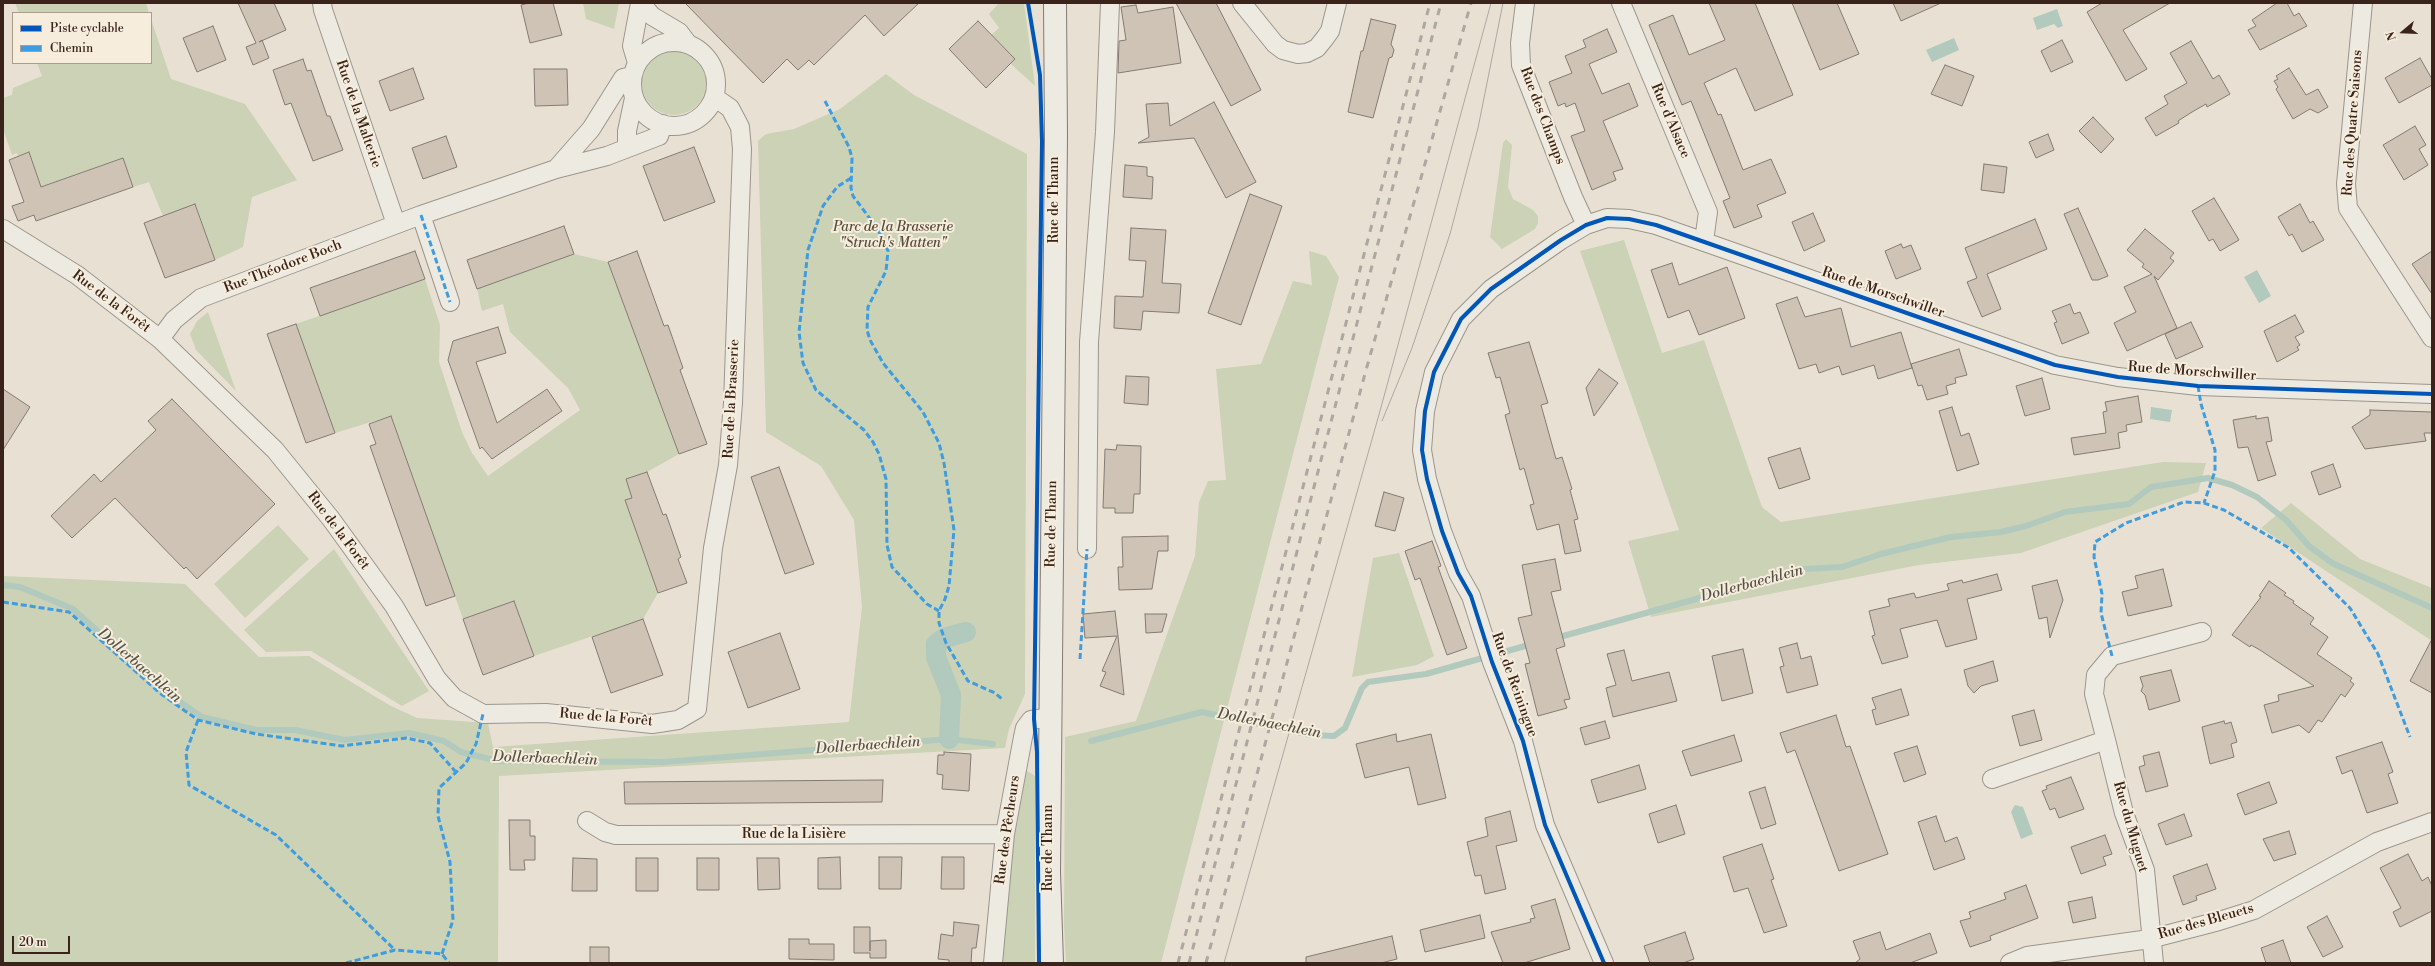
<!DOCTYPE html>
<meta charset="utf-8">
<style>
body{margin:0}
#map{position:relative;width:2435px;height:966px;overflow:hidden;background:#e8e1d3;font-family:"Libre Bodoni",serif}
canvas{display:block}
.frame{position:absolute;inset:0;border:4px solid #3a231a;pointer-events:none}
.legend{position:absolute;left:12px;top:12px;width:140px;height:52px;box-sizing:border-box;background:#f6eddd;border:1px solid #ab9c8f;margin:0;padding:5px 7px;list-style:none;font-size:12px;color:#3a231a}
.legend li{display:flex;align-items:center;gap:8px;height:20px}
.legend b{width:20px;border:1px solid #ab9c8f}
.north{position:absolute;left:2383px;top:12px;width:40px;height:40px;-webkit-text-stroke:3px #f6eddd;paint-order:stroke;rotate:251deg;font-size:11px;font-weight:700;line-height:16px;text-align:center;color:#3a231a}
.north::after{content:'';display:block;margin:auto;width:14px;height:18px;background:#3a231a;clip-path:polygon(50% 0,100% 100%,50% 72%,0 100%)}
.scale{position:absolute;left:12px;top:936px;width:58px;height:18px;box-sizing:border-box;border:2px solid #3a231a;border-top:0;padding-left:5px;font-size:12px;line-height:14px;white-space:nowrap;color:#3a231a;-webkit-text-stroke:3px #f6eddd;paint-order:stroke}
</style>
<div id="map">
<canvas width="2435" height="966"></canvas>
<div class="frame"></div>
<ul class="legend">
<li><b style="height:5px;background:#0057b8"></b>Piste cyclable</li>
<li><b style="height:5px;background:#3e9cdf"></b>Chemin</li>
</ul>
<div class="north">N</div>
<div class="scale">20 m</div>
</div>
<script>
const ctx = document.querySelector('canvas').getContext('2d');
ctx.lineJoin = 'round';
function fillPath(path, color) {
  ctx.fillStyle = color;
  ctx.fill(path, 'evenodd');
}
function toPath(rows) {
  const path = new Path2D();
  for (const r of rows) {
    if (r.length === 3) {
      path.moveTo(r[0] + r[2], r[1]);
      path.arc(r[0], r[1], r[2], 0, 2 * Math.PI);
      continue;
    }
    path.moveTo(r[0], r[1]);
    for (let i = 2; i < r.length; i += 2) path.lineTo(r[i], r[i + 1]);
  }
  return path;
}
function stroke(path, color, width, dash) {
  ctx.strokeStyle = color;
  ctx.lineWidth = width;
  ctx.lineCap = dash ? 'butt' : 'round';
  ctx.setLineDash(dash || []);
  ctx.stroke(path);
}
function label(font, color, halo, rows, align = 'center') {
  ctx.font = font + ' "Libre Bodoni",serif';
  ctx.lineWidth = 4;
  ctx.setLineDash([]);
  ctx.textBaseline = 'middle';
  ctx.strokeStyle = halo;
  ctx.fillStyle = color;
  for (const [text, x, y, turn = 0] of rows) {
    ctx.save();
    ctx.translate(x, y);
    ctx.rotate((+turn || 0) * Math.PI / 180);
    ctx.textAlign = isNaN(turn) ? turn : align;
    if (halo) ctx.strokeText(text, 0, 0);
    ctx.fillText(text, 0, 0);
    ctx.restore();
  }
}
fillPath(toPath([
 [15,3,146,3,149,13,19,13],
 [583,3,619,3,614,29,586,19],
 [999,3,1024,3,1035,86,1011,64,1015,59,991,35,999,28,989,14],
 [151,19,171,79,245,104,297,180,252,197,243,247,215,260,196,205,163,216,149,182,133,187,122,158,40,187,29,152,18,156,17,153,12,155,3,129,3,98,12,95,13,88,42,76,37,63,151,63],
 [674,83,32],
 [886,74,914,95,1027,154,1025,694,1009,729,1005,748,499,776,498,963,3,963,3,576,185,584,259,657,309,656,389,705,417,718,488,723,493,747,849,722,862,607,854,520,821,466,766,432,758,141,766,134,794,129,840,109],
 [1506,139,1512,145,1508,187,1513,199,1533,210,1538,216,1538,223,1535,229,1502,249,1490,237,1503,143],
 [1624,240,1662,353,1704,340,1762,507,1781,522,2163,462,2206,463,2198,492,2021,553,1919,565,1651,617,1628,541,1679,530,1580,251],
 [1309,251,1326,256,1339,277,1161,963,1066,963,1064,924,1065,737,1136,721,1195,556,1199,502,1208,481,1226,480,1216,369,1261,364,1293,281,1312,285],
 [574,254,608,262,679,454,647,472,626,479,632,498,626,501,658,593,643,619,534,656,514,601,463,619,391,416,335,433,296,324,425,279,440,325,439,362,462,432,472,453,488,476,580,410,568,388,510,332,503,304,482,311,477,289],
 [208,312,236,391,196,350,190,334,197,321],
 [2291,503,2360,559,2432,588,2432,641,2261,528],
 [278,525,309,559,245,618,214,584],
 [334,549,429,691,402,706,311,651,266,652,244,630],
 [1399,553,1434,656,1417,665,1352,677,1373,558],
 [1021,767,1035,776,1035,963,1002,963]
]), '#cbd2b5');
fillPath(toPath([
 [2057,9,2063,26,2058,28,2054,24,2037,30,2033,18],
 [1954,38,1959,50,1932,62,1926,50],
 [2257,270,2271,296,2259,303,2244,277],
 [2151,407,2172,410,2170,422,2150,419],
 [2015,805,2023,807,2033,834,2021,839,2011,812]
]), '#b2c9bd');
stroke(toPath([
 [3,585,20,587,73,609,164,691,202,717,256,730,295,730,344,740,409,733,444,741,461,752,498,761,664,762,949,739,993,744],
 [1556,638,1804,569,1842,567,1881,554,1951,537,2001,532,2026,526,2065,512,2129,504,2151,487,2208,478,2232,485,2257,497,2286,520,2309,546,2332,563,2432,608],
 [1091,741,1202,712,1311,735,1334,736,1345,728,1362,688,1368,682,1426,674,1532,644]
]), '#b2c9bd', 6);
stroke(toPath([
 [949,739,951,695,936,657,936,644,944,638,966,632]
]), '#b2c9bd', 20);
const building = toPath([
 [238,3,274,3,286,30,259,42,262,40,269,58,253,65,246,47,256,43,238,3],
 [529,3,553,3,562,35,530,43,521,5,529,3],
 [685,3,919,3,884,36,865,15,814,65,809,60,798,70,787,59,763,83,685,3],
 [1176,3,1216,3,1261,90,1231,106,1176,3],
 [1709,3,1755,3,1793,95,1755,111,1736,68,1704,83,1718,115,1721,114,1743,170,1771,159,1786,193,1757,205,1762,217,1734,228,1723,201,1730,198,1691,101,1682,105,1649,25,1673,15,1689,55,1725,40,1709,3],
 [1792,3,1837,3,1859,54,1820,70,1792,3],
 [1893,3,1941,3,1901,21,1893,3],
 [2102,3,2170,3,2123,30,2147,69,2126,81,2087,12,2102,3],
 [2277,3,2287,3,2294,16,2299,13,2307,26,2260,50,2248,30,2256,26,2252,20,2277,3],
 [1136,5,1138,13,1173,7,1181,63,1118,73,1119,41,1126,40,1121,7,1136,5],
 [1371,19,1396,25,1391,44,1394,50,1392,57,1389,58,1373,118,1348,112,1361,51,1363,51,1371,19],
 [978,21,1015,59,986,88,949,49,978,21],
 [213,26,226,60,197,72,183,38,213,26],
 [1607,29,1617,52,1589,64,1602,94,1629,83,1638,106,1603,121,1623,169,1613,172,1616,180,1592,190,1571,136,1585,131,1575,103,1566,107,1565,103,1558,106,1549,82,1572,73,1565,56,1586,47,1583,40,1607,29],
 [2062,40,2073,62,2051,72,2041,51,2062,40],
 [2191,41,2213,79,2219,75,2230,94,2207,107,2206,104,2192,112,2178,121,2179,123,2156,136,2145,118,2168,104,2164,96,2187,83,2170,53,2191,41],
 [2420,58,2432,79,2432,85,2399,103,2385,78,2420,58],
 [303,59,307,71,311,70,327,116,330,116,343,150,313,161,291,103,285,105,273,70,303,59],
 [1945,65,1974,76,1962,106,1931,94,1945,65],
 [413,68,424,99,390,111,379,81,413,68],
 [2289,68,2306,95,2318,89,2328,107,2318,113,2310,109,2293,119,2276,89,2278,87,2274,81,2278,79,2276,76,2289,68],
 [534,69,567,69,568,105,535,106,534,69],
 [1214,102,1256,182,1226,198,1194,138,1138,143,1149,137,1146,104,1168,103,1170,126,1214,102],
 [2093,117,2114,139,2101,153,2079,131,2093,117],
 [2415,126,2426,145,2419,149,2428,165,2404,180,2383,145,2415,126],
 [2048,134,2054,150,2036,158,2029,142,2048,134],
 [446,136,457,167,423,179,412,148,446,136],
 [694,147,715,202,664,221,643,166,694,147],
 [29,152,41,187,123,158,133,187,36,221,34,215,18,221,12,206,24,202,9,160,29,152],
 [1984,164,2007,167,2004,193,1981,190,1984,164],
 [1125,165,1147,167,1147,176,1153,177,1152,199,1123,197,1125,165],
 [1250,194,1282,206,1241,325,1208,313,1250,194],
 [2214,198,2239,240,2220,251,2213,239,2209,241,2192,211,2214,198],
 [195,204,215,260,165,278,144,223,195,204],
 [2300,204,2310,223,2313,221,2324,240,2302,252,2292,234,2289,236,2278,217,2300,204],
 [2078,208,2108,276,2098,280,2092,280,2064,214,2078,208],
 [1813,213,1825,241,1804,251,1792,222,1813,213],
 [2035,219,2047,249,1987,274,2001,309,1982,317,1967,282,1977,278,1965,248,2035,219],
 [564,226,574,254,477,289,467,260,564,226],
 [1131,228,1166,230,1162,283,1181,284,1179,313,1143,311,1141,330,1114,328,1115,296,1143,297,1146,261,1129,260,1131,228],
 [2145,229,2174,253,2170,258,2174,261,2158,280,2154,276,2177,328,2127,351,2114,323,2136,312,2124,287,2152,274,2142,267,2144,264,2127,250,2145,229],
 [1901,244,1903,248,1911,245,1921,269,1896,279,1885,251,1901,244],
 [415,251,425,279,320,316,310,288,415,251],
 [637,251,664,326,668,325,683,368,680,370,707,444,679,454,608,262,637,251],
 [2432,251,2432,294,2412,264,2432,251],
 [1672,263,1679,285,1727,267,1745,318,1699,335,1689,310,1668,318,1651,270,1672,263],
 [1797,297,1805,317,1841,308,1851,347,1901,332,1912,368,1878,379,1874,365,1842,375,1839,366,1819,373,1816,364,1799,369,1776,304,1797,297],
 [2070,304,2074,314,2080,312,2089,333,2062,344,2054,323,2057,322,2052,311,2070,304],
 [2295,315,2304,332,2295,337,2300,345,2297,347,2299,350,2277,362,2264,331,2295,315],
 [2191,322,2203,347,2176,359,2165,334,2191,322],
 [296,324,335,433,306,443,267,334,296,324],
 [498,327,506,353,476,362,497,423,547,389,562,411,492,459,482,447,480,449,448,360,453,341,498,327],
 [1529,342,1548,403,1541,405,1556,459,1562,457,1572,489,1570,490,1578,519,1574,520,1581,551,1565,554,1559,524,1537,530,1530,505,1534,504,1524,468,1520,470,1505,415,1510,413,1500,377,1496,378,1488,353,1529,342],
 [1959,349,1967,375,1955,378,1956,383,1946,386,1948,394,1927,400,1922,385,1918,386,1911,364,1959,349],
 [1599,369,1618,383,1594,416,1586,388,1599,369],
 [1126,376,1149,377,1148,405,1124,403,1126,376],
 [2042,378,2050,409,2025,416,2016,386,2042,378],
 [3,389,30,407,3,450,3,389],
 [2138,396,2142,422,2126,425,2127,431,2118,433,2120,448,2074,455,2071,438,2106,433,2103,412,2107,411,2105,402,2138,396],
 [172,399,275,504,197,579,186,567,184,569,115,498,72,538,51,516,94,474,101,482,156,430,148,421,172,399],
 [1952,407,1961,436,1969,433,1979,464,1957,471,1939,411,1952,407],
 [2370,410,2432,412,2432,433,2424,433,2426,441,2365,449,2352,427,2370,415,2370,410],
 [391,416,455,596,426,606,370,446,376,444,369,424,391,416],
 [2256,416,2256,419,2268,417,2272,441,2266,442,2276,475,2258,481,2248,447,2238,448,2233,420,2256,416],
 [1117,445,1141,446,1140,494,1134,494,1133,513,1115,513,1115,508,1103,508,1105,449,1116,450,1117,445],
 [1800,448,1810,479,1779,489,1768,458,1800,448],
 [2333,464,2341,487,2319,495,2311,472,2333,464],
 [779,467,814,564,785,574,751,477,779,467],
 [647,472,663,515,666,514,681,557,678,559,687,583,658,593,625,500,632,498,626,479,647,472],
 [1384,492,1404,498,1395,531,1375,526,1384,492],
 [1168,536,1168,551,1158,551,1152,589,1119,590,1118,567,1123,567,1122,537,1168,536],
 [1432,541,1441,566,1438,567,1467,648,1447,655,1420,578,1415,580,1405,551,1432,541],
 [1555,559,1561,590,1551,592,1565,646,1556,649,1570,699,1564,700,1567,708,1538,716,1525,664,1530,663,1518,618,1532,615,1522,565,1555,559],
 [2163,569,2172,606,2128,616,2122,592,2138,588,2135,576,2163,569],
 [1997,574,2002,590,1967,599,1977,639,1946,647,1937,620,1900,629,1908,657,1882,664,1872,636,1875,635,1869,611,1890,606,1888,599,1914,593,1916,598,1949,590,1947,584,1962,580,1963,583,1997,574],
 [2057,580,2063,600,2050,638,2047,617,2039,619,2032,586,2057,580],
 [2269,581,2286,593,2284,595,2294,601,2293,603,2314,618,2310,624,2328,637,2317,654,2352,678,2350,681,2354,684,2345,697,2341,694,2322,722,2318,720,2309,733,2299,725,2272,733,2264,705,2279,701,2278,695,2314,686,2260,650,2251,645,2250,647,2232,635,2261,597,2259,596,2269,581],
 [514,601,534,656,483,675,463,619,514,601],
 [1115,611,1118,636,1124,695,1100,686,1106,672,1102,671,1117,636,1085,638,1083,614,1115,611],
 [1145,614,1167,614,1162,632,1146,633,1145,614],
 [643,619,663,675,611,693,592,637,643,619],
 [780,633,800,689,748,708,728,652,780,633],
 [2432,639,2432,693,2410,681,2432,639],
 [1797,643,1801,659,1811,656,1818,685,1787,693,1780,667,1784,666,1779,648,1797,643],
 [1743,649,1753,693,1722,701,1712,656,1743,649],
 [1624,650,1632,681,1669,672,1677,701,1613,717,1606,688,1616,685,1607,654,1624,650],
 [1993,661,1998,681,1981,686,1974,693,1968,686,1964,670,1993,661],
 [2171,670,2180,701,2149,710,2145,695,2141,691,2143,686,2140,677,2171,670],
 [1901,689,1909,715,1876,725,1872,710,1876,709,1872,698,1901,689],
 [2034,710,2042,740,2020,746,2012,716,2034,710],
 [1836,715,1846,747,1850,746,1888,854,1839,871,1795,750,1787,753,1780,733,1836,715],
 [1605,721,1610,738,1585,745,1580,728,1605,721],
 [2224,721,2225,724,2231,722,2237,742,2231,744,2234,757,2210,764,2202,727,2224,721],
 [1396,734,1397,742,1431,734,1446,798,1418,805,1409,767,1365,778,1356,744,1396,734],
 [1734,735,1742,761,1691,776,1682,751,1734,735],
 [2382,742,2393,772,2388,774,2398,803,2367,813,2352,770,2342,774,2336,757,2382,742],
 [1917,746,1926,774,1904,782,1894,753,1917,746],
 [944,752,971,754,969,791,942,789,943,775,937,774,938,755,944,755,944,752],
 [2159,752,2168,786,2146,792,2139,767,2145,765,2143,756,2159,752],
 [1639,765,1646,789,1598,803,1591,780,1639,765],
 [2071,777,2084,809,2059,818,2055,808,2050,810,2042,791,2047,789,2046,786,2071,777],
 [883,780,882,802,625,804,624,782,883,780],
 [2269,782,2277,803,2245,815,2237,794,2269,782],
 [1765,787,1776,824,1761,829,1749,792,1765,787],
 [1676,805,1685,834,1658,843,1649,814,1676,805],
 [1510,811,1517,841,1496,846,1506,889,1485,894,1481,875,1475,876,1467,842,1488,836,1485,818,1510,811],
 [2184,814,2192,836,2166,845,2158,824,2184,814],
 [1936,816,1945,842,1957,837,1965,859,1934,870,1918,822,1936,816],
 [509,820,530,820,530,836,535,836,535,860,524,860,525,870,510,870,509,820],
 [2289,831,2296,854,2274,861,2263,839,2289,831],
 [2105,835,2112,854,2103,857,2106,865,2081,874,2071,847,2105,835],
 [1762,844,1774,879,1771,880,1787,926,1764,933,1748,888,1734,892,1723,857,1762,844],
 [2408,854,2422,881,2428,877,2432,886,2432,911,2400,927,2393,912,2401,908,2380,868,2408,854],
 [840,857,841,889,818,889,818,858,840,857],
 [879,857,902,857,901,889,879,889,879,857],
 [942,857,964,857,964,889,941,889,942,857],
 [573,858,597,859,597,891,572,891,573,858],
 [636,858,658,858,658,891,636,891,636,858],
 [697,858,719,858,719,890,697,890,697,858],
 [757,858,779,858,780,889,758,890,757,858],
 [2207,864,2216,889,2196,896,2197,900,2183,905,2173,876,2207,864],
 [2026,885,2038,918,1990,936,1991,940,1970,947,1960,921,1971,918,1969,912,2006,899,2004,893,2026,885],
 [2092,897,2096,918,2073,923,2068,902,2092,897],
 [1555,899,1570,949,1524,963,1503,963,1491,932,1531,922,1530,919,1535,918,1531,906,1555,899],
 [1480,915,1485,938,1425,952,1420,930,1480,915],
 [2327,916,2343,947,2323,957,2307,927,2327,916],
 [954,922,979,925,976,948,972,948,971,963,949,963,949,960,938,959,941,934,953,936,954,922],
 [854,927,870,927,870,951,870,941,886,940,886,958,870,958,870,953,854,953,854,927],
 [1685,932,1694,959,1683,963,1650,963,1644,946,1685,932],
 [1880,932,1886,950,1930,933,1937,953,1910,963,1855,963,1860,959,1853,941,1880,932],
 [1392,936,1397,959,1381,963,1306,963,1306,957,1392,936],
 [789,939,809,939,809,944,834,944,834,960,789,959,789,939],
 [2283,940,2291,963,2266,963,2261,948,2283,940],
 [590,947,609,947,609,963,590,963,590,947]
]);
fillPath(building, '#cfc3b6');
stroke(building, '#837b73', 1);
const minor = toPath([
 [322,3,323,10,396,224],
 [641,3,652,16,679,32,688,44],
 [1242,3,1275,44,1283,50,1298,54,1307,53,1317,48,1325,38,1330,31,1337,3],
 [1525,3,1520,43,1521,65,1573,197,1586,225],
 [1621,3,1708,212,1704,241],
 [2363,3,2346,184,2348,208,2432,338],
 [674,84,42],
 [637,63,632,46,640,3],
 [627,148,627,131,634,98],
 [556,169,591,129,623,78,632,76],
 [421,215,450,302],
 [3,229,77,275,160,339,275,450,331,519,394,606,437,679,454,698,483,714,546,713,652,724,678,720,697,709,713,548,728,465,733,403,742,149,740,127,730,108,714,97],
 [160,339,174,320,201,298,421,215,556,169,607,156,659,136,663,124],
 [1087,549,1089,342,1105,132,1110,3],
 [1992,779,2106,740],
 [587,821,605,832,616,835,1005,834],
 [993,963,1005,834,1023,737,1025,728,1031,720,1051,717],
 [1604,963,1545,825,1523,741,1492,662,1471,596,1458,573,1442,531,1427,479,1422,450,1425,411,1434,372,1461,319,1491,289,1561,240,1586,225,1607,218,1629,219,1656,225,2055,365,2118,377,2198,386,2432,394],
 [2010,963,2027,956,2150,939,2219,921,2254,910,2377,842,2432,822],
 [2154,963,2145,870,2124,813,2106,740,2094,694,2096,675,2112,656,2202,632]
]);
const secondary = toPath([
 [1052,963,1049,872,1056,136,1055,3]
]);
stroke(minor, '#9c958c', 20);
stroke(secondary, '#837b73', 24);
stroke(minor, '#edeae2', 18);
stroke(secondary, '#edeae2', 22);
stroke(toPath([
 [1382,421,1412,348,1450,234,1478,128,1503,3],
 [1224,963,1380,411,1491,3]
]), '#aca7a1', 1);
stroke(toPath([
 [1178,963,1430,3],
 [1189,963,1441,3],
 [1206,963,1366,370,1471,3]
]), '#aca7a1', 3, [7, 7]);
stroke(toPath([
 [825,101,849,147,852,158,851,188,853,196,877,228,888,251,886,271,868,307,867,330,870,340,883,363,923,412,939,443,944,463,954,530,949,586,945,599,939,611,939,623,946,643,968,681,995,693,1002,699],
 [851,178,837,187,823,206,808,250,799,332,803,363,816,390,864,430,873,442,879,454,886,479,887,545,892,567,927,604,939,611],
 [421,215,450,302],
 [2198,386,2201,404,2215,450,2215,471,2204,503],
 [3,602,69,612,161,694,198,720,256,734,342,746,406,738,430,743,455,771],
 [2112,656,2101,613,2102,594,2094,557,2095,542,2126,523,2184,502,2204,503,2224,510,2289,548,2350,608,2378,654,2410,737],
 [1080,659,1087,549],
 [198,720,186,752,189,785,276,835,395,950],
 [442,954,453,920,450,862,438,816,439,788,466,763,476,744,483,714],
 [346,963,395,950,442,954,449,963]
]), '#3e9cdf', 3, [6, 3]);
stroke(toPath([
 [1028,3,1040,75,1042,142,1034,719,1037,752,1039,963],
 [1604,963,1545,825,1523,741,1492,662,1471,596,1458,573,1442,531,1427,479,1422,450,1425,411,1434,372,1461,319,1491,289,1561,240,1586,225,1607,218,1629,219,1656,225,2055,365,2118,377,2198,386,2432,394]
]), '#0057b8', 4);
label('14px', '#3a231a', '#f6eddd', [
 ["Rue de la Malterie",358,114,71],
 ["Rue des Champs",1542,116,69],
 ["Rue d'Alsace",1670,121,67],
 ["Rue des Quatre Saisons",2353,123,-86],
 ["Rue de Thann",1055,200,-90],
 ["Rue Théodore Boch",283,267,-21],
 ["Rue de Morschwiller",1883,293,19],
 ["Rue de la Forêt",111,302,37],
 ["Rue de Morschwiller",2192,372,4],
 ["Rue de la Brasserie",732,399,-87],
 ["Rue de Thann",1052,524,-89],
 ["Rue de la Forêt",338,531,53],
 ["Rue de Reiningue",1514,685,70],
 ["Rue de la Forêt",606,718,5],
 ["Rue du Muguet",2130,827,74],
 ["Rue des Pêcheurs",1008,830,-82],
 ["Rue de la Lisière",794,835],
 ["Rue de Thann",1049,848,-90],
 ["Rue des Bleuets",2206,922,-16]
]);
label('italic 14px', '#584c3a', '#f6eddd', [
 ["Parc de la Brasserie",893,228],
 ["\"Struch's Matten\"",893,244]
]);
label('italic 15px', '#575248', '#f6eddd', [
 ["Dollerbaechlein",1752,584,-15],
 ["Dollerbaechlein",139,666,41],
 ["Dollerbaechlein",1269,724,11],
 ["Dollerbaechlein",868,746,-4],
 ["Dollerbaechlein",545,759,2]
]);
</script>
